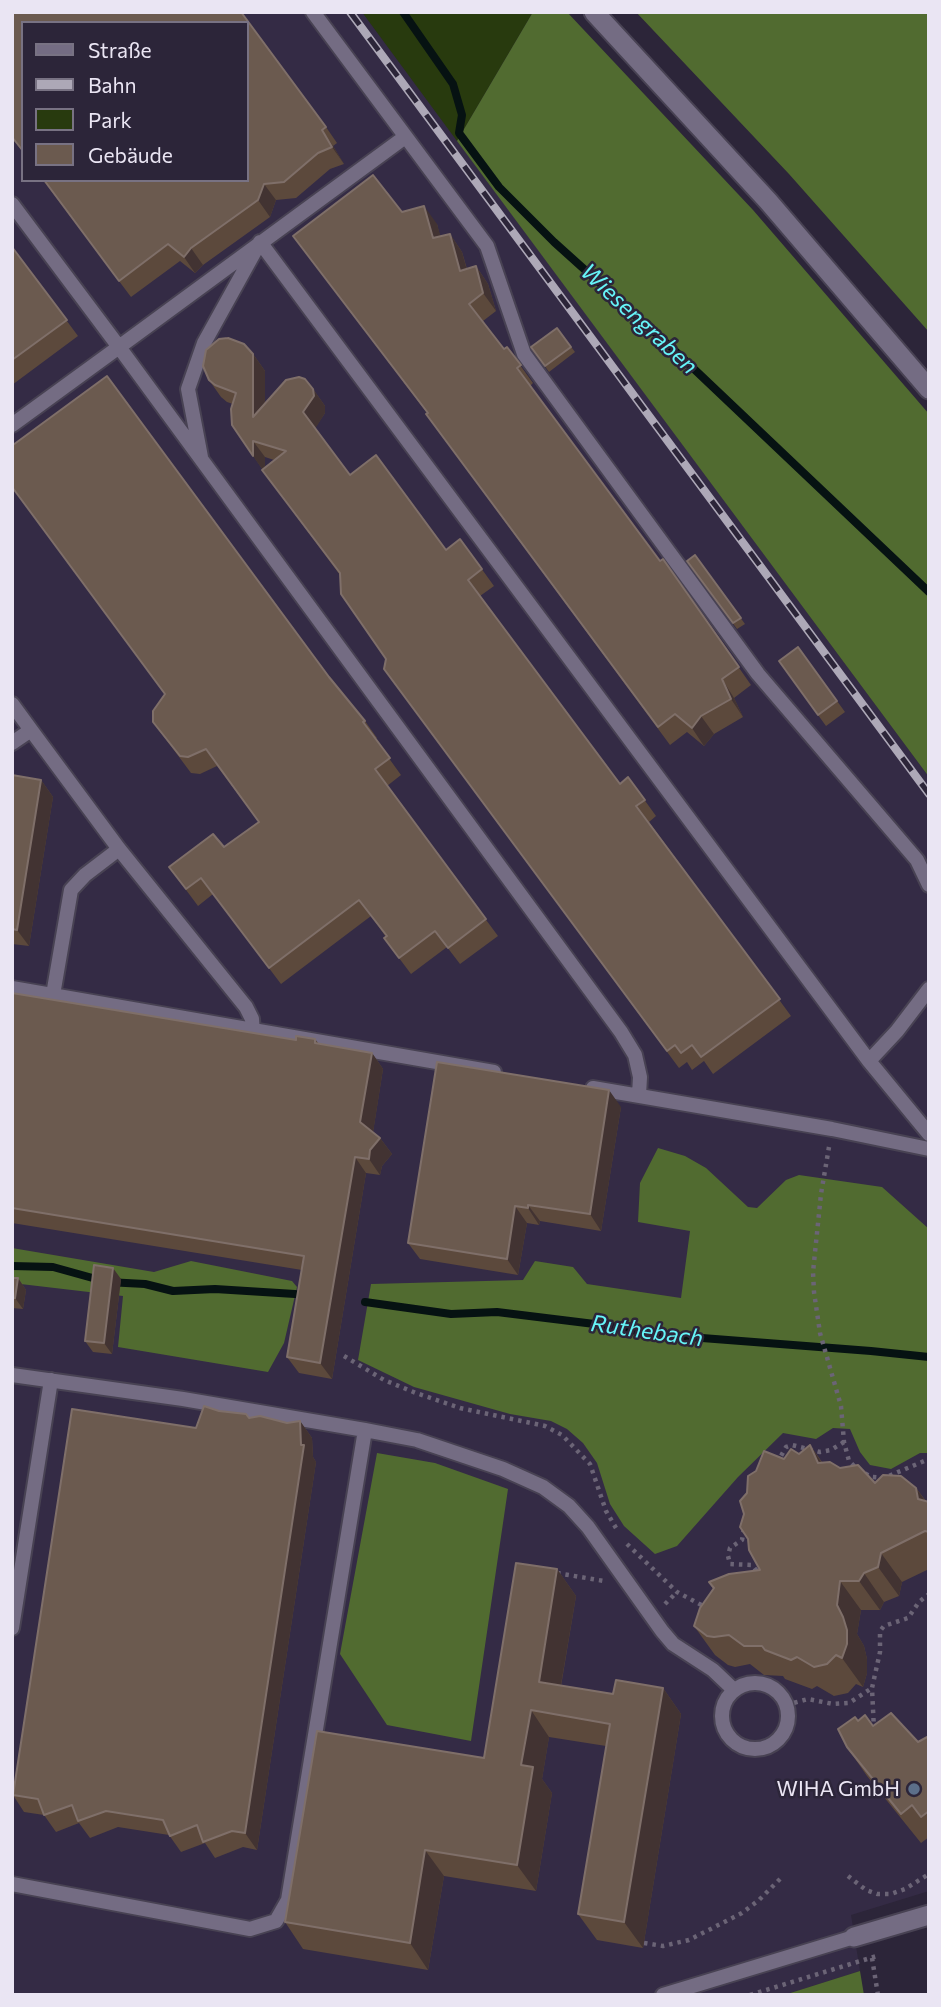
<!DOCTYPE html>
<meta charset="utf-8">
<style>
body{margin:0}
#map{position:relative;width:941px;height:2007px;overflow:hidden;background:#2c2539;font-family:Commissioner,sans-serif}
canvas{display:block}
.frame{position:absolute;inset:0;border:14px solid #eae5f3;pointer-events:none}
.legend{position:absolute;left:21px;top:21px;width:228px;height:161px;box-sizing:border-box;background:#2c2539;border:2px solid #787283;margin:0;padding:9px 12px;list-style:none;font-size:21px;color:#eae5f3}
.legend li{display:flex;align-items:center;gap:14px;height:35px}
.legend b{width:35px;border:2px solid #787283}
</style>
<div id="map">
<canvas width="941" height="2007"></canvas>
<div class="frame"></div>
<ul class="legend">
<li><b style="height:9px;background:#746c83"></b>Straße</li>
<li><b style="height:9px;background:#ada8b7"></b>Bahn</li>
<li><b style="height:19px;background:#283a0e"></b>Park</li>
<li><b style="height:19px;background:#6b5a4f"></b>Gebäude</li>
</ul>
</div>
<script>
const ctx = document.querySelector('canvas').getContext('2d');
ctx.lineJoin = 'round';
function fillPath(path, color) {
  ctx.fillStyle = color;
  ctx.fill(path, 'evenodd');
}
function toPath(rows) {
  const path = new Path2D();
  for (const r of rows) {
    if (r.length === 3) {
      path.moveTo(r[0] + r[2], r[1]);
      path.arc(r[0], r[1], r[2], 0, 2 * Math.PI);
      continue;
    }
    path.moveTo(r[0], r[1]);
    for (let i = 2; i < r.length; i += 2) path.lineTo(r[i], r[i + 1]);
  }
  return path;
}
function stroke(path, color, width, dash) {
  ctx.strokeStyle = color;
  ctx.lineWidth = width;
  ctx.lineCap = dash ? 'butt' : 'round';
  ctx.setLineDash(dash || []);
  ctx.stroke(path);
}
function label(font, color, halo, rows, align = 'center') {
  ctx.font = font + ' Commissioner,sans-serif';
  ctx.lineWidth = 5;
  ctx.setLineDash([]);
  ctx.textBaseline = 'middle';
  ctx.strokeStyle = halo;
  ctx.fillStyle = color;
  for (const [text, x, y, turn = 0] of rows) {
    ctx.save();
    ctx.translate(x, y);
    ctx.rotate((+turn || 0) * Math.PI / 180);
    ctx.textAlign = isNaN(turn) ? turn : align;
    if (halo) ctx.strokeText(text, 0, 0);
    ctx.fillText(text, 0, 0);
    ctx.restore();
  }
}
fillPath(toPath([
 [12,12,362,12,929,777,929,1891,851,1915,860,1971,784,1995,12,1995],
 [23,23,247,23,247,180,23,180]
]), '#342b45');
fillPath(toPath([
 [362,12,533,12,457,141]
]), '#283a0e');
fillPath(toPath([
 [533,12,567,12,753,210,929,414,929,777,457,141],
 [636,12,929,12,929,332,789,174],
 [658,1148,685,1156,706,1168,748,1207,757,1208,786,1180,799,1175,882,1187,929,1229,929,1453,920,1453,891,1469,870,1465,860,1452,850,1429,833,1428,816,1439,783,1433,738,1477,677,1546,655,1554,624,1526,610,1504,597,1463,583,1443,567,1429,551,1421,510,1414,414,1387,358,1360,371,1284,523,1280,535,1261,573,1267,587,1284,681,1298,690,1231,638,1222,640,1183],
 [12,1248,154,1272,191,1261,292,1281,297,1287,284,1343,268,1372,118,1347,123,1296,12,1283],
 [377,1453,435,1463,508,1489,471,1741,387,1725,340,1654],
 [860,1971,864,1995,784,1995]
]), '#516b30');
stroke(toPath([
 [403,12,453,84,462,115,459,133,499,187,554,242,674,350,929,592],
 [12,1266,53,1267,107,1282,145,1284,173,1291,215,1289,295,1294],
 [365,1302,451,1314,497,1312,627,1328,650,1336,663,1335,871,1351,929,1357]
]), '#061212', 8);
const service = toPath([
 [313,12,487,246,524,354,758,674,917,860,929,885],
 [12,204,119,347,405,137],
 [12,425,119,347,621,1032,635,1055,640,1077,639,1095],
 [201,457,188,389,204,343,260,242,869,1061,929,1134],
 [12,704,31,730,12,743],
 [31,730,119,849,246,1007,252,1019,253,1032],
 [12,988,494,1072],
 [53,995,71,890,85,875,119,849],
 [869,1061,897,1031,929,989],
 [593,1088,832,1129,929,1149],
 [12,1375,183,1399,365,1430,417,1440,503,1469,543,1487,569,1506,588,1527,662,1631,673,1644,713,1670,734,1690],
 [12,1628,51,1380],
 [755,1716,33],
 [12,1884,250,1929,276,1921,288,1900,365,1430],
 [663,1995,854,1937]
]);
const minor = toPath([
 [594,12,768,201,929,389],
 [854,1937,929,1915]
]);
stroke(service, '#484253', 18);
stroke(minor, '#484253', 23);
stroke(toPath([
 [829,1147,821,1194,813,1272,814,1292,820,1333,841,1406,844,1442,849,1461,858,1470,872,1477,884,1478,929,1459],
 [344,1356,384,1380,416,1393,460,1408,545,1426,562,1435,590,1464,606,1511,616,1528],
 [777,1463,786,1447,792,1445,820,1452,831,1450,844,1442],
 [744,1529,742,1540,730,1548,728,1556,730,1564,752,1565,756,1570,757,1575],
 [627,1544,677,1592,707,1608],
 [557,1573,604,1581],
 [665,1604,677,1592],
 [786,1705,808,1699,833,1704,849,1703,872,1688],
 [874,1730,872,1688,880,1652,880,1631,884,1626,908,1618,919,1602,929,1594],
 [848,1876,866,1890,877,1894,891,1894,905,1889,929,1874],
 [644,1943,663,1946,689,1940,742,1913,759,1900,781,1878],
 [872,1958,878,1995],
 [750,1995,880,1955]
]), '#6b6476', 4.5, [3.5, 5]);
stroke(service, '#746c83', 14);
stroke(minor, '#746c83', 19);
const rail = toPath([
 [350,12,929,794]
]);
stroke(rail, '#ada8b7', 8);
stroke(rail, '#2c2539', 5, [16]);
fillPath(toPath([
 [12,12,326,127,337,143,333,146,344,164,330,169,296,198,276,200,270,217,203,265,195,273,180,261,131,297,43,180,247,180,23,23,23,152,12,138],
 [402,212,437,224,440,236,450,234,462,252,467,269,476,266,488,284,496,311,483,321,504,349,507,347,533,383,530,386,660,561,663,559,751,685,734,698,743,717,714,734,704,746,687,732,670,745,439,432,426,414,427,413,293,236],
 [12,247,78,336,12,385],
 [557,328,575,352,549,372,531,347],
 [253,354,265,371,265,404,313,389,325,406,325,413,315,428,350,475,446,550,460,539,494,586,480,596,620,784,628,777,656,816,649,822,791,1016,713,1074,704,1061,692,1070,687,1062,679,1068,384,669,386,659,340,575,274,486,232,425,233,404,227,402,221,397,209,380],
 [265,457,274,460,265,467],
 [695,555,745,624,737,629,687,561],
 [798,647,845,712,826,726,779,661],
 [329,677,365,721,377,738,375,739,401,775,387,786,498,936,460,964,447,947,411,974,384,938,386,937,371,916,281,984,213,894,198,906,169,867,224,847,259,822,217,766,200,774,191,773,153,722],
 [12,775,41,780,53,797,29,946,12,944],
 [12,993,296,1040,315,1039,319,1044,372,1053,383,1069,373,1132,380,1138,392,1154,382,1166,380,1175,366,1173,332,1379,299,1373,287,1357,302,1270,12,1223],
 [621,1107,601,1231,540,1221,539,1225,527,1223,518,1275,420,1259,408,1243],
 [12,1278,18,1278,26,1290,23,1309,12,1308],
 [121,1279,112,1354,93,1352,85,1341],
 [219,1411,249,1418,287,1423,300,1421,312,1438,313,1457,316,1462,257,1850,243,1847,215,1858,205,1843,181,1852,169,1835,118,1827,90,1838,79,1823,56,1832,44,1815,24,1812,13,1795,196,1428],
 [810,1445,822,1462,840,1468,875,1483,916,1488,926,1501,929,1502,929,1569,902,1582,899,1596,884,1602,880,1610,861,1610,857,1634,864,1646,867,1659,867,1673,863,1687,856,1684,848,1693,834,1696,817,1686,812,1689,785,1679,783,1676,764,1675,750,1664,735,1667,728,1665,715,1655,694,1626,713,1589,709,1582,760,1570,748,1539,744,1514,784,1459,799,1454],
 [557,1569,576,1596,561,1686,613,1694,663,1688,681,1714,643,1948,597,1940,578,1914,606,1746,549,1737,542,1779,552,1793,536,1891,444,1876,428,1970,303,1949,285,1922,484,1758],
 [858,1721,918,1742,929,1736,929,1837,921,1843,867,1776,847,1747]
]), '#5c493c');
fillPath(toPath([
 [322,130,333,146,344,164,332,147],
 [264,184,276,200,270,217,258,200],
 [424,206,437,224,446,256,433,238],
 [450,234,462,252,472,289,460,271],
 [191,248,203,265,195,273,184,257],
 [476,266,488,284,496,311,483,293],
 [253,354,265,371,265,434,253,417],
 [313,389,325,406,325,413,315,429,303,412],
 [253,441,265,457,265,473,253,456],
 [722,679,734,698,743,717,731,699],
 [701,716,714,734,704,746,692,728],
 [41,780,53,797,29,946,17,930],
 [372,1053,383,1069,372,1139,360,1122],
 [609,1090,621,1107,601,1231,590,1214],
 [380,1138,392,1154,382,1166,380,1175,369,1159,370,1150],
 [355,1157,366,1173,332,1379,320,1363],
 [528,1205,540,1221,539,1225,528,1208],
 [515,1206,527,1223,518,1275,507,1259],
 [113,1268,121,1279,112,1354,104,1343],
 [18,1278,26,1290,23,1309,15,1298],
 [300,1421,312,1438,313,1457,316,1462,257,1850,245,1833,301,1445],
 [810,1445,830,1475,818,1463],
 [916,1488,929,1506,918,1499],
 [881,1553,902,1582,899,1596,878,1567],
 [557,1569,576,1596,557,1708,539,1682],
 [864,1573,884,1602,880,1610,859,1581],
 [840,1581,861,1610,857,1634,864,1646,867,1659,867,1673,863,1687,842,1658,837,1605],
 [663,1688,681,1714,643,1948,624,1922],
 [531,1710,549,1737,542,1779,552,1793,536,1891,517,1865,521,1765],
 [425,1850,444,1876,428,1970,410,1943]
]), '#423332');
const building = toPath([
 [12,12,241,12,326,127,322,130,332,147,318,153,284,182,264,184,258,200,191,248,184,257,168,244,119,281,44,180,247,180,247,23,23,23,23,151,12,137,12,12],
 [373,175,402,212,424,206,433,238,450,234,460,271,476,266,483,293,469,304,504,349,507,347,521,365,517,368,660,561,663,559,739,667,722,679,731,699,701,716,692,728,675,714,658,727,426,414,428,413,293,236,373,175],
 [12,247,67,320,12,360,12,247],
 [557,328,571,347,545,366,531,347,557,328],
 [228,338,244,344,253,354,253,417,286,380,299,377,305,379,313,389,314,396,303,412,350,475,376,455,446,550,460,539,482,569,468,580,620,784,628,777,645,800,636,806,780,999,701,1057,692,1045,681,1053,675,1045,667,1051,384,669,386,659,341,594,340,573,262,470,286,451,253,441,253,456,232,425,231,409,236,393,215,385,209,380,203,366,206,350,219,339,228,338],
 [107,376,329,677,365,721,363,722,390,758,375,769,486,919,448,948,435,931,399,958,384,938,387,936,359,900,269,968,201,878,186,889,169,867,213,834,224,847,259,822,206,749,188,757,180,756,153,722,153,711,165,694,12,487,12,444,13,445,107,376],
 [695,555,741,618,733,623,687,561,695,555],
 [798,647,837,701,818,715,779,661,798,647],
 [12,775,41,780,17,930,12,929,12,775],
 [12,993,296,1040,296,1036,315,1039,315,1043,372,1053,360,1122,380,1138,370,1150,369,1159,355,1157,320,1363,287,1357,304,1256,12,1208,12,993],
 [437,1062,609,1090,590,1214,528,1205,528,1208,515,1206,507,1259,408,1243,437,1062],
 [94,1265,113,1268,104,1343,85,1341,94,1265],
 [12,1278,18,1278,15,1298,12,1298,12,1278],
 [204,1406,219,1411,246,1414,249,1418,260,1416,287,1423,300,1421,301,1445,304,1445,245,1833,232,1831,203,1842,197,1825,170,1836,163,1820,106,1811,78,1821,72,1805,44,1815,38,1799,13,1795,72,1409,196,1428,204,1406],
 [810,1445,818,1463,830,1462,840,1468,858,1465,875,1483,883,1475,901,1476,916,1488,918,1499,929,1502,929,1532,925,1531,881,1553,878,1567,864,1573,859,1581,840,1581,837,1605,843,1617,847,1630,847,1644,842,1658,836,1655,827,1664,814,1667,797,1657,791,1660,765,1650,762,1646,744,1646,729,1635,714,1637,707,1636,694,1626,700,1608,714,1588,709,1582,729,1574,760,1570,749,1550,748,1539,740,1527,744,1514,740,1501,747,1493,748,1476,756,1471,764,1451,784,1459,791,1449,799,1454,810,1445],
 [516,1563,557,1569,539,1682,613,1694,616,1680,663,1688,624,1922,578,1914,610,1724,531,1710,521,1765,533,1767,517,1865,425,1850,410,1943,285,1922,317,1731,484,1758,516,1563],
 [891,1713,918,1742,929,1736,929,1811,921,1817,912,1805,901,1814,847,1747,838,1729,855,1717,858,1721,865,1715,873,1726,891,1713]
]);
fillPath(building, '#6b5a4f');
stroke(building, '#7f6f69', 2);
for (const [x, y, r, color] of [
 [914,1789,7,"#5c6f8a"]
]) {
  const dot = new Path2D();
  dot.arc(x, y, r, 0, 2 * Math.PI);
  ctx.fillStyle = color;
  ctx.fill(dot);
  stroke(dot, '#2c2539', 2.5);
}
label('21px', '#eae5f3', '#2c2539', [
 ["WIHA GmbH",900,1789]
], 'right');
label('italic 23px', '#66f4f8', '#2c2539', [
 ["Wiesengraben",639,319,43],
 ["Ruthebach",647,1331,8]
]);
</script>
